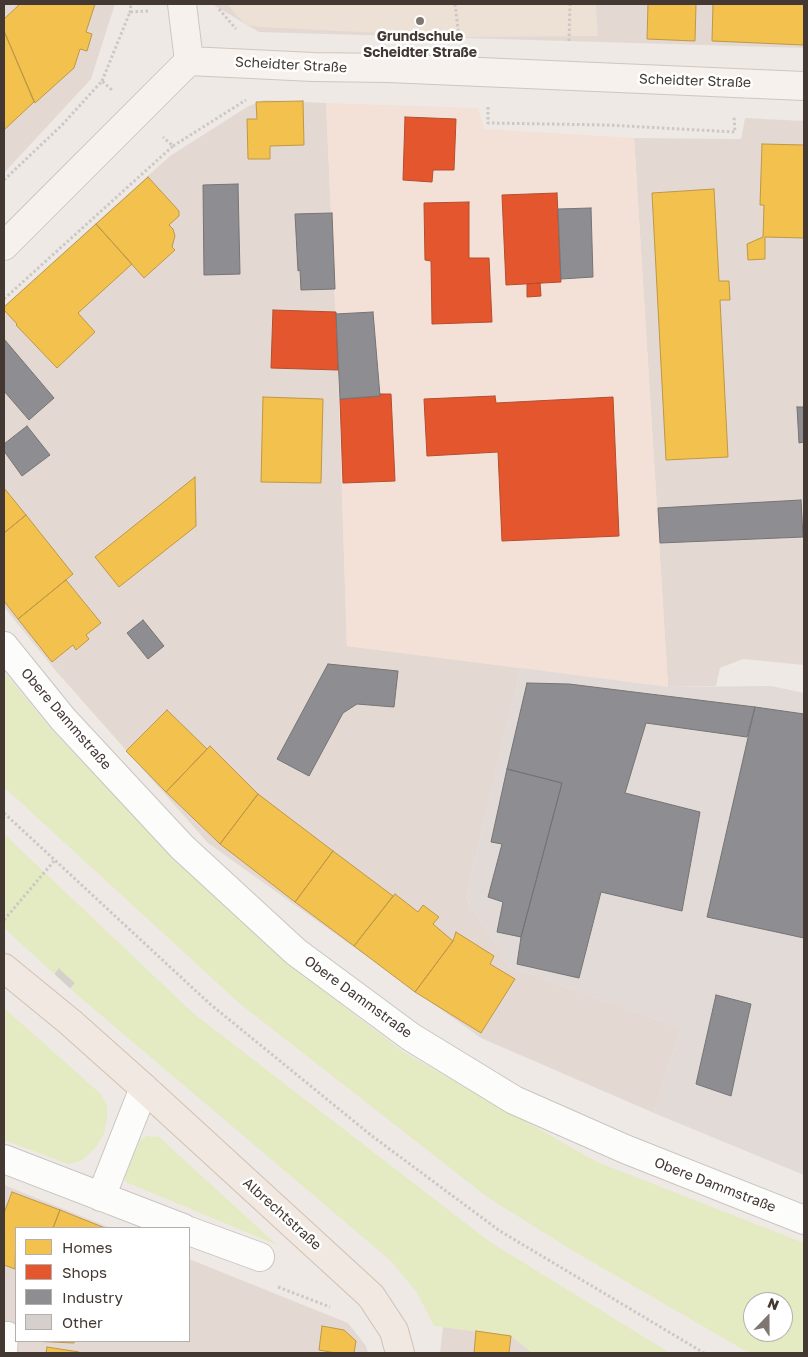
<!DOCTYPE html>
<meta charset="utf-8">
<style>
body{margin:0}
#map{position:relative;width:808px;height:1357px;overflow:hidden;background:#eee9e5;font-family:"Golos Text",sans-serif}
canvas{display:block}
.frame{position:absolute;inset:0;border:5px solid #443832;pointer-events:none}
.legend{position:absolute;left:15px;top:1227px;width:175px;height:115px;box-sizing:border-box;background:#fff;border:1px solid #b4afad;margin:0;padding:6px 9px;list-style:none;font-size:15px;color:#443832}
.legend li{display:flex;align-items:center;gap:10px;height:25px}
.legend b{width:25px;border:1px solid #b4afad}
.north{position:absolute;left:743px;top:1292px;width:50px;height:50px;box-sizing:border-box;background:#fff;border:1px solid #b4afad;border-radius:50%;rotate:22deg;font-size:14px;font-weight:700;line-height:20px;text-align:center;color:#443832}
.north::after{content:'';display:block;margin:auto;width:18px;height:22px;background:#807671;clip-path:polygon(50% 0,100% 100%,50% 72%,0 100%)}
</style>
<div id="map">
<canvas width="808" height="1357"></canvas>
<div class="frame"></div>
<ul class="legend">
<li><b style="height:14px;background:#f2c14e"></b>Homes</li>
<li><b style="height:14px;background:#e4572e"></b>Shops</li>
<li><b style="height:14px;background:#8d8d92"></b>Industry</li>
<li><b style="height:14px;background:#d6d0cc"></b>Other</li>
</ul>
<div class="north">N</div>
</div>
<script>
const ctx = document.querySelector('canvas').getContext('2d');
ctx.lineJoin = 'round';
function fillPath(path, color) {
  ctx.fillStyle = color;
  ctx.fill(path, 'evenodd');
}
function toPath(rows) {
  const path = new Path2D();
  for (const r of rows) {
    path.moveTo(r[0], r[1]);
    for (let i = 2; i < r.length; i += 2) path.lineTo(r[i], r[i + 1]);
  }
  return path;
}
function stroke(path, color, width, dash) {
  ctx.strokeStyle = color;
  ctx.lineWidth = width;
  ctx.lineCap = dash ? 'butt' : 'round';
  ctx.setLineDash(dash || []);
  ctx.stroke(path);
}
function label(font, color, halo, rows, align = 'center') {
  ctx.font = font + ' "Golos Text",sans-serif';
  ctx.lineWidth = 5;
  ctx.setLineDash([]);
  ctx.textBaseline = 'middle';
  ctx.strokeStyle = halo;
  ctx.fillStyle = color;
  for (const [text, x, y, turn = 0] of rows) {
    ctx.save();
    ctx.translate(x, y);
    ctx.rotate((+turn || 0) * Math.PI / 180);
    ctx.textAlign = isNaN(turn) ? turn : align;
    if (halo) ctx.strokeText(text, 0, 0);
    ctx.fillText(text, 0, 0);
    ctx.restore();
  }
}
fillPath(toPath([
 [4,4,115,4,91,79,4,173],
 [212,4,804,4,804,48,259,32],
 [264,100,326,103,338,370,347,646,521,668,466,898,510,967,681,1028,654,1113,481,1038,208,843,56,671,4,607,4,306,170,156,247,107],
 [745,118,804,121,804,665,743,659,720,668,716,686,668,687,634,138,741,139],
 [4,1185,111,1228,16,1228,16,1341,189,1341,189,1259,348,1323,366,1346,368,1353,4,1353],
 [443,1327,511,1336,533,1353,440,1353]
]), '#e3d9d2');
fillPath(toPath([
 [326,103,478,108,484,129,634,138,668,687,347,646,338,370]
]), '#f3e0d6');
fillPath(toPath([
 [521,668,668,687,771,686,804,693,804,1175,654,1113,681,1028,510,967,466,898]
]), '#e1dad6');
fillPath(toPath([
 [227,4,596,4,598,36,465,37,260,27,247,25,238,17]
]), '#ede1d6');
fillPath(toPath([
 [4,672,51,729,170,854,288,964,405,1053,597,1162,804,1243,804,1353,749,1353,570,1249,486,1196,239,1003,4,787],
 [753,1302,783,1302,783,1332,753,1332],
 [4,834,194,1014,490,1242,670,1353,533,1353,511,1336,434,1326,416,1291,390,1260,75,993,4,928],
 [4,1008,101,1094,107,1105,107,1120,104,1134,96,1147,81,1161,68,1164,4,1140],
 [147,1136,159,1137,277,1245,126,1182,125,1176,140,1140]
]), '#e4eac2');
const homes = toPath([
 [20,4,95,4,86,32,92,34,87,51,80,49,74,68,35,103,4,31,4,19,20,4],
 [648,4,696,4,695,41,647,39,648,4],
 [713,4,804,4,804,45,712,41,713,4],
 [4,31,34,102,4,130,4,31],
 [303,101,304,145,270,146,270,159,248,159,247,119,257,119,256,102,303,101],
 [762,144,804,145,804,238,765,237,765,259,748,260,747,244,763,237,764,205,760,205,762,144],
 [148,177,179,211,179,216,169,225,173,229,175,236,172,247,175,250,144,278,96,224,148,177],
 [714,189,719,281,729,281,730,300,720,300,728,457,666,460,652,193,714,189],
 [96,224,132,264,78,313,95,332,57,368,16,325,17,324,4,310,4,307,96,224],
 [263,397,323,399,321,483,261,482,263,397],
 [195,477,196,526,119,587,95,557,195,477],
 [4,488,26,515,4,533,4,488],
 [26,515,73,574,18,619,4,601,4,533,26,515],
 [66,580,101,623,86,635,89,639,76,650,73,645,52,662,18,619,66,580],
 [167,710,207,749,166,792,126,751,167,710],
 [210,746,258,794,220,844,166,792,210,746],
 [258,794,333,851,295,902,220,844,258,794],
 [333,851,393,896,354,946,295,902,333,851],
 [395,894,418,912,423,905,439,917,433,924,453,941,415,992,354,946,395,894],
 [456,932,494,956,490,964,515,979,481,1033,415,992,453,941,456,932],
 [12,1192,60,1210,53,1228,16,1228,15,1269,4,1265,4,1213,12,1192],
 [60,1210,105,1228,53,1228,60,1210],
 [322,1326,344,1330,356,1341,354,1353,336,1353,319,1350,322,1326],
 [476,1331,511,1336,509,1353,474,1353,476,1331],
 [31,1341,74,1341,74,1343,31,1341],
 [47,1347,79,1352,79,1353,46,1353,47,1347]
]);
fillPath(homes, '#f2c14e');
stroke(homes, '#be9846', 1);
const shops = toPath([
 [405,117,456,119,454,170,433,170,432,182,403,180,405,117],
 [557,193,561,282,506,285,502,195,557,193],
 [469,202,469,258,489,258,492,322,432,324,431,261,425,260,424,203,469,202],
 [540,283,541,296,527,297,527,284,540,283],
 [273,310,336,312,338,370,271,368,273,310],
 [380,394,391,394,395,481,343,483,340,399,380,396,380,394],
 [495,396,496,403,613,397,619,536,502,541,498,452,427,456,424,399,495,396]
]);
fillPath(shops, '#e4572e');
stroke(shops, '#b44e2f', 1);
const industry = toPath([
 [238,184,240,274,204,275,203,185,238,184],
 [591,208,593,277,561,279,558,209,591,208],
 [332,213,335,289,301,290,300,270,298,271,295,214,332,213],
 [373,312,380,396,340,399,336,314,373,312],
 [4,339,54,398,29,420,4,391,4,339],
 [797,407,804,407,804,442,799,443,797,407],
 [27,426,50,455,22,476,4,451,4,444,27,426],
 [801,500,803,537,660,543,658,508,801,500],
 [143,620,164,646,148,659,127,633,143,620],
 [328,664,398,671,394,707,357,704,343,713,309,776,277,759,328,664],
 [527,683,569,684,755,707,747,737,646,723,625,793,700,812,682,911,601,892,579,978,517,964,521,937,562,783,507,769,527,683],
 [755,707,804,714,804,938,707,917,755,707],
 [507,769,562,783,521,937,497,932,503,902,488,897,502,844,491,842,507,769],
 [716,995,751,1004,731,1096,696,1084,716,995]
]);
fillPath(industry, '#8d8d92');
stroke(industry, '#777475', 1);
const building = toPath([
 [59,969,74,983,70,988,55,974,59,969]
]);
fillPath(building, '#d6d0cc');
stroke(building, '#d6d0cb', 1);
const lane = toPath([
 [4,1331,9,1331,8,1353]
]);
const street = toPath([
 [4,646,63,719,182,847,296,952,411,1037,514,1100,625,1149,804,1220],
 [4,1159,183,1228],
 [101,1197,144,1088],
 [189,1231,260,1257]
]);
const secondary = toPath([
 [182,4,189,61],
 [4,246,189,61,313,67,388,68,804,86]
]);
const primary = toPath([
 [4,968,70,1022,144,1088,371,1296,394,1331,400,1353]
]);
stroke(lane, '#cac5c1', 20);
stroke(street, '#cac5c1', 30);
stroke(secondary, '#cfc6bd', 30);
stroke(primary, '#d2c0b1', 30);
stroke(toPath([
 [455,4,459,36],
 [219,9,236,29],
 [130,13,131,4],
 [569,41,570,4],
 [102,81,130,12,148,11],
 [488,107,488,123,607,125,735,132,734,117],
 [173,146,246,100],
 [4,180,62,125,102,81,112,90],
 [4,299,173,146,163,137],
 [4,813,210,1004,372,1136,500,1231,704,1353],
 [4,920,54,861],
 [278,1287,330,1307]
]), '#cdc8c5', 3, [2.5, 2.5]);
stroke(lane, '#fcfcfb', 18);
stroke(street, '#fcfcfb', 28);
stroke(secondary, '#f6f1ec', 28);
stroke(primary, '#f0e8e1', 28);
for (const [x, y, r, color] of [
 [420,21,5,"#807671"]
]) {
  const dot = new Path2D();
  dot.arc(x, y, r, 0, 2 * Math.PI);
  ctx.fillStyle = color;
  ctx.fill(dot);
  stroke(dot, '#fff', 2);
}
label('bold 14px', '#443832', '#fff', [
 ["Grundschule",420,37],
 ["Scheidter Straße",420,53]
]);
label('14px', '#443832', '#fff', [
 ["Scheidter Straße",291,65,3],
 ["Scheidter Straße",695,81,2],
 ["Obere Dammstraße",66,719,49],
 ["Obere Dammstraße",358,997,36],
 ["Obere Dammstraße",715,1185,21],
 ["Albrechtstraße",282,1214,42]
]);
</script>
